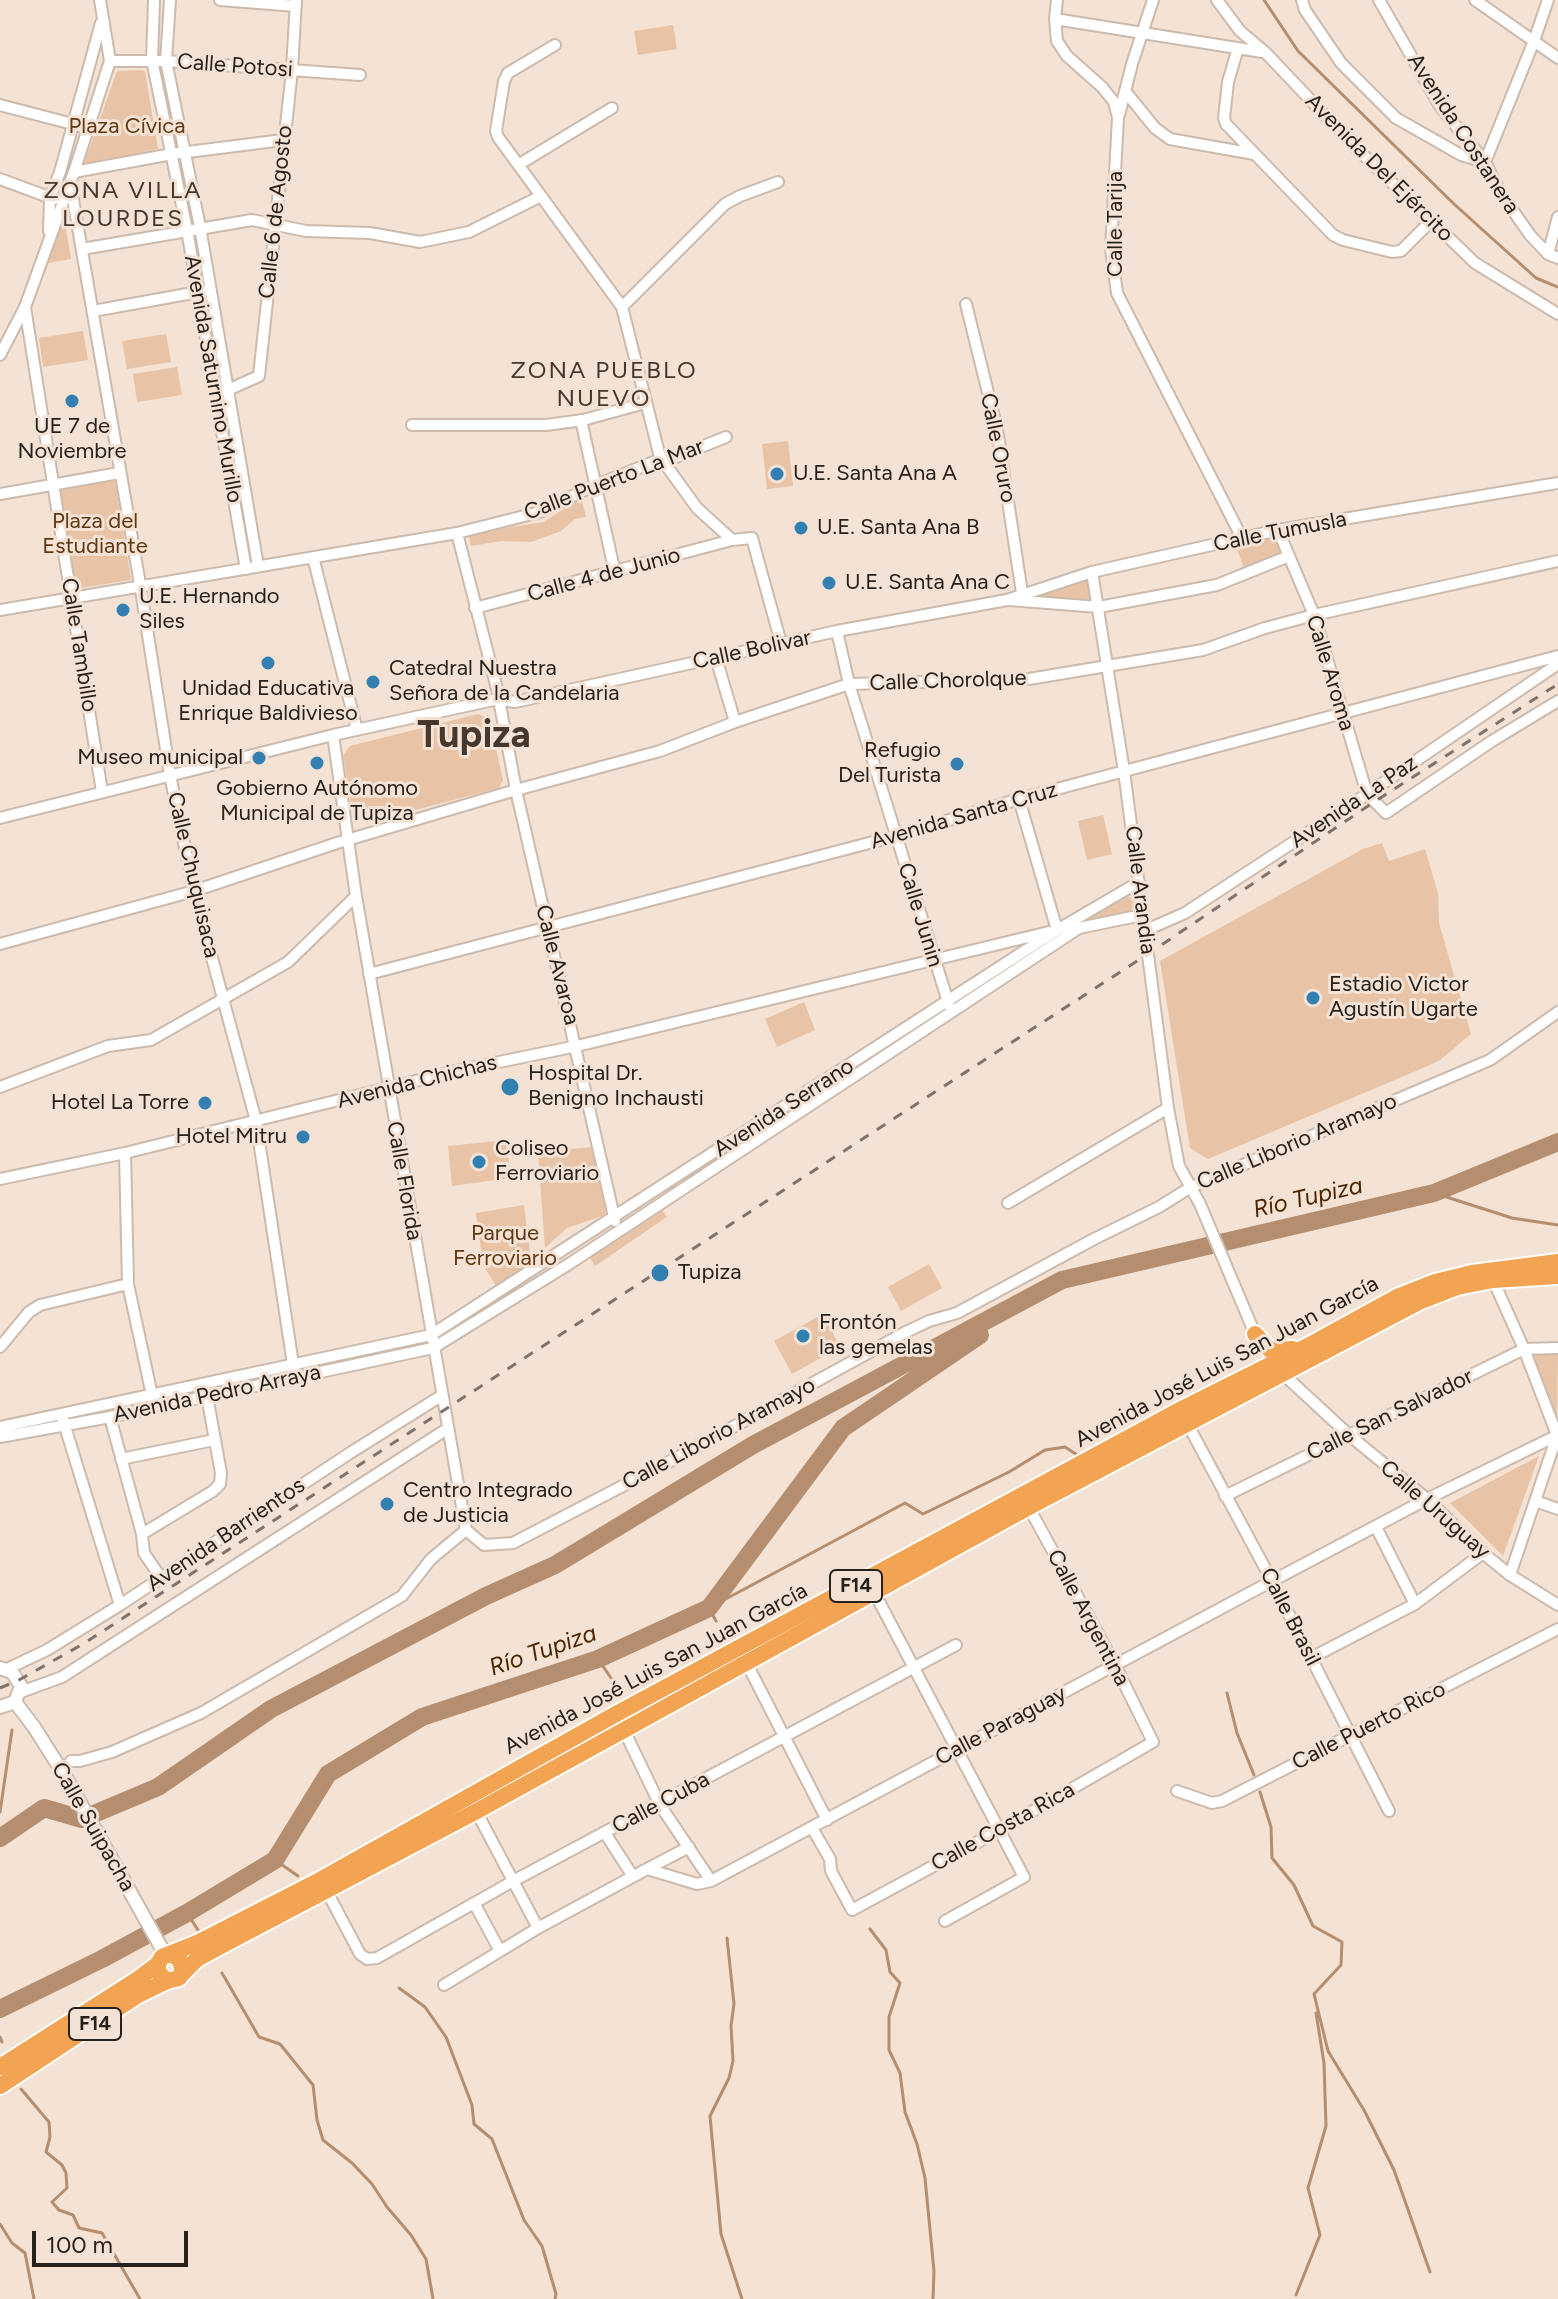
<!DOCTYPE html>
<meta charset="utf-8">
<style>
body{margin:0}
#map{position:relative;width:1558px;height:2299px;overflow:hidden;background:#f4e2d4;font-family:Figtree,sans-serif}
canvas{display:block}
.scale{position:absolute;left:32px;top:2231px;width:156px;height:36px;box-sizing:border-box;border:4px solid #27211c;border-top:0;padding-left:10px;font-size:24px;line-height:28px;white-space:nowrap;color:#27211c;-webkit-text-stroke:6px #f4e2d4;paint-order:stroke}
</style>
<div id="map">
<canvas width="1558" height="2299"></canvas>
<div class="scale">100 m</div>
</div>
<script>
const ctx = document.querySelector('canvas').getContext('2d');
ctx.lineJoin = 'round';
function fillPath(path, color) {
  ctx.fillStyle = color;
  ctx.fill(path, 'evenodd');
}
function toPath(rows) {
  const path = new Path2D();
  for (const r of rows) {
    path.moveTo(r[0], r[1]);
    for (let i = 2; i < r.length; i += 2) path.lineTo(r[i], r[i + 1]);
  }
  return path;
}
function stroke(path, color, width, dash) {
  ctx.strokeStyle = color;
  ctx.lineWidth = width;
  ctx.lineCap = dash ? 'butt' : 'round';
  ctx.setLineDash(dash || []);
  ctx.stroke(path);
}
function label(font, color, halo, rows, align = 'center') {
  ctx.font = font + ' Figtree,sans-serif';
  ctx.lineWidth = 6;
  ctx.setLineDash([]);
  ctx.textBaseline = 'middle';
  ctx.strokeStyle = halo;
  ctx.fillStyle = color;
  for (const [text, x, y, turn = 0] of rows) {
    ctx.save();
    ctx.translate(x, y);
    ctx.rotate((+turn || 0) * Math.PI / 180);
    ctx.textAlign = isNaN(turn) ? turn : align;
    if (halo) ctx.strokeText(text, 0, 0);
    ctx.fillText(text, 0, 0);
    ctx.restore();
  }
}
fillPath(toPath([
 [673,25,677,49,638,55,634,31],
 [142,70,145,72,158,149,88,164,85,161,117,71],
 [64,217,71,259,48,263],
 [83,331,88,360,43,367,39,338],
 [166,334,171,362,127,369,122,341],
 [177,367,182,395,137,402,133,374],
 [788,441,793,486,767,489,762,444],
 [115,480,131,580,75,589,59,489],
 [581,497,586,517,575,519,561,531,531,542,502,541,471,546,469,538,472,533,544,522],
 [1276,533,1286,554,1245,571,1235,544],
 [1089,575,1095,604,1017,598],
 [478,714,489,718,503,780,499,788,366,823,353,815,343,756,350,746],
 [1103,815,1112,854,1087,860,1078,821],
 [1382,843,1389,861,1425,849,1438,893,1439,923,1471,1034,1440,1060,1430,1065,1208,1159,1190,1148,1160,961,1363,849],
 [1121,896,1130,897,1134,902,1132,909,1125,914,1087,921],
 [804,1002,815,1030,777,1047,765,1019],
 [506,1140,511,1178,452,1186,448,1146],
 [593,1147,609,1210,602,1216,567,1228,545,1248,538,1152],
 [524,1205,531,1261,496,1286,483,1265,476,1213],
 [660,1207,667,1217,595,1266,589,1256],
 [929,1264,942,1288,901,1311,888,1287],
 [823,1314,840,1347,792,1374,774,1341],
 [1532,1355,1558,1355,1557,1422],
 [1539,1456,1503,1556,1450,1503]
]), '#e9c3a5');
stroke(toPath([
 [1264,0,1298,51,1454,204,1536,278,1558,287],
 [1434,1193,1512,1218,1558,1225],
 [716,1621,709,1608,905,1503,923,1514,1009,1472,1045,1450,1065,1447,1079,1456],
 [598,1659,611,1678],
 [1227,1693,1237,1733,1254,1775],
 [1260,1792,1271,1827,1272,1858,1294,1885,1313,1926,1342,1942,1341,1965,1314,1994,1328,2051,1364,2110,1394,2170,1430,2272],
 [0,1812,12,1730],
 [275,1860,298,1876],
 [187,1913,198,1930],
 [870,1929,886,1950,890,1972,900,1983,889,2017,889,2050,900,2073,905,2112,917,2144,925,2178,934,2271,933,2299],
 [727,1938,734,2004,731,2026,733,2061,729,2078,710,2116,721,2234,742,2299],
 [222,1973,259,2037,280,2044,313,2085,317,2120,323,2140,352,2163,372,2184,387,2207,411,2235,426,2259,433,2299],
 [399,1988,425,2007,446,2037,472,2105,474,2124,492,2139,524,2220,542,2246,556,2294,555,2299],
 [0,2037,2,2042],
 [21,2089,49,2122,50,2137,46,2152,62,2165,66,2173,67,2188,52,2202,59,2210,73,2215,79,2228,102,2233,140,2299],
 [0,2224,12,2243,25,2253,34,2299],
 [1296,2295,1320,2235,1308,2188,1326,2126,1324,2063,1316,2013]
]), '#b58e6f', 3);
stroke(toPath([
 [0,1838,44,1808,82,1819,158,1787,271,1709,486,1596,555,1565,753,1445,1062,1280,1434,1193,1558,1142],
 [0,2009,102,1959,187,1913,275,1860,328,1774,422,1717,598,1659,709,1608,843,1428,980,1335]
]), '#b58e6f', 18);
const minor = toPath([
 [154,0,152,60,187,230,246,569],
 [170,0,166,61,200,227,258,566],
 [220,0,296,6],
 [1057,0,1055,19,1057,41,1067,56,1102,87,1114,102,1118,117,1111,249,1117,293,1242,538],
 [1217,0,1240,31,1265,52,1354,146,1475,263,1558,314],
 [1302,0,1305,10,1341,63,1396,118,1461,155,1485,162,1534,41,1548,0],
 [1379,0,1440,106,1485,162,1500,192,1530,235,1548,254,1558,258],
 [1475,0,1558,58],
 [1055,19,1262,52],
 [555,45,508,73,504,81,496,131,498,137,622,307,660,457,697,508,732,540,752,538,781,643],
 [1238,48,1228,82,1224,118,1226,124,1333,235,1343,240,1392,252,1401,251,1431,221],
 [110,61,166,61,360,75],
 [1125,91,1155,128,1170,139,1254,154],
 [0,105,88,128],
 [1119,115,1132,64,1153,0],
 [518,165,612,108],
 [74,172,172,154,283,140],
 [0,179,54,199],
 [70,182,140,584,170,775,194,891,256,1121,294,1371],
 [49,231,50,198,60,172,101,23],
 [82,249,252,220,306,231,370,233,420,242,469,232,541,196],
 [1548,254,1558,217],
 [966,304,997,429,1022,593],
 [25,307,102,792],
 [622,307,725,204,740,196,778,182],
 [93,311,204,291],
 [0,355,25,307,74,172,110,61,100,0],
 [221,393,259,376,292,70,296,0],
 [581,420,615,573],
 [412,425,546,425,583,420,645,403],
 [0,494,119,473],
 [1278,530,1314,615,1367,794,1386,813,1492,741,1558,701],
 [457,533,497,689,516,790,615,1221],
 [313,557,357,730],
 [1092,572,1124,771,1168,1108,1179,1166,1200,1204,1255,1334],
 [1009,600,1099,607,1217,585,1289,556],
 [475,608,732,540],
 [0,610,457,533,540,512,589,488,661,459,676,457,726,437],
 [837,631,849,684,949,1005],
 [716,658,735,722],
 [333,735,356,896,466,1530],
 [1019,799,1057,930],
 [0,818,333,735,498,699,515,702,837,631,1007,600,1092,572,1278,530,1558,483],
 [1144,931,1185,913,1367,794,1558,664],
 [0,944,194,891,337,843,516,790,660,751,735,722,849,684,1029,679,1203,650,1265,628,1314,615,1558,561],
 [369,974,896,836,1019,799,1558,656],
 [0,1087,108,1046,151,1040,288,962,356,896],
 [125,1153,128,1284,153,1400],
 [0,1179,125,1153,460,1070,577,1046,1049,932],
 [1008,1203,1168,1108],
 [1493,1280,1524,1349,1557,1435],
 [0,1347,29,1312,40,1305,128,1284],
 [1283,1374,1349,1435,1427,1499,1483,1553,1510,1575,1558,1605],
 [110,1417,142,1534,144,1553,161,1578],
 [63,1420,120,1605],
 [1187,1423,1272,1581,1389,1811],
 [0,1427,431,1335,1057,930,1139,882],
 [0,1437,110,1417,433,1348,569,1264,1079,928,1142,915],
 [121,1459,214,1440],
 [1225,1496,1524,1349,1558,1348],
 [1535,1501,1558,1509],
 [1376,1527,1415,1604],
 [142,1534,213,1491,220,1484,221,1473,207,1396],
 [1510,1575,1558,1433],
 [872,1588,1024,1877,945,1921],
 [744,1658,827,1820],
 [1311,1658,1415,1604,1483,1553],
 [7,1669,47,1650,120,1605,350,1453,441,1396],
 [21,1692,62,1677,447,1429],
 [622,1726,660,1805,711,1881],
 [71,1761,80,1761,112,1752,201,1713,402,1596,431,1559,466,1530,484,1545,513,1543,684,1454,906,1332,929,1321,957,1313,1094,1239,1159,1207,1191,1187,1490,1060,1558,1012],
 [1177,1791,1212,1803,1222,1801,1558,1629],
 [475,1809,538,1928],
 [812,1828,830,1859,831,1871,852,1910,1000,1830,1153,1742,1115,1665,1027,1504],
 [605,1833,632,1875],
 [647,1869,689,1847],
 [324,1886,360,1954,367,1959,377,1958,515,1880,956,1645],
 [474,1903,500,1951],
 [444,1985,538,1928,647,1869,697,1884,711,1881,1272,1581,1427,1499,1558,1435]
]);
const tertiary = toPath([
 [0,1668,12,1672,21,1686,15,1702,0,1707],
 [15,1702,34,1727,65,1776,166,1956]
]);
const trunk = toPath([
 [1255,1334,1270,1350,1293,1349],
 [171,1955,179,1958,183,1971,179,1978,167,1981,158,1972,158,1964,162,1957,197,1943,320,1880,616,1714,1176,1412,1306,1347,1397,1297,1435,1282,1472,1273,1558,1262],
 [181,1975,197,1959,221,1946,477,1811,1029,1507,1421,1301,1457,1287,1493,1280,1558,1276],
 [0,2067,138,1979,158,1964],
 [0,2086,138,1995,167,1981]
]);
stroke(minor, '#ccbbad', 14);
stroke(tertiary, '#ccbbad', 16);
stroke(trunk, '#fff', 20);
stroke(minor, '#fff', 10);
stroke(tertiary, '#fff', 12);
stroke(trunk, '#f2a452', 16);
stroke(toPath([
 [0,1688,19,1680,83,1644,1148,954,1374,802,1558,684]
]), '#7e726a', 3, [10, 10]);
for (const [x, y, r, color] of [
 [72,401,8,"#3280b2"],
 [777,474,8,"#3280b2"],
 [801,528,8,"#3280b2"],
 [829,583,8,"#3280b2"],
 [123,610,8,"#3280b2"],
 [268,663,8,"#3280b2"],
 [373,682,8,"#3280b2"],
 [259,758,8,"#3280b2"],
 [317,763,8,"#3280b2"],
 [957,764,8,"#3280b2"],
 [1313,998,8,"#3280b2"],
 [510,1087,10,"#3280b2"],
 [205,1103,8,"#3280b2"],
 [303,1137,8,"#3280b2"],
 [479,1162,8,"#3280b2"],
 [660,1273,10,"#3280b2"],
 [803,1336,8,"#3280b2"],
 [387,1504,8,"#3280b2"]
]) {
  const dot = new Path2D();
  dot.arc(x, y, r, 0, 2 * Math.PI);
  ctx.fillStyle = color;
  ctx.fill(dot);
  stroke(dot, '#f4e2d4', 3);
}
for (const [x, y, w] of [
 [856,1586,52],
 [95,2024,52]
]) {
  const box = new Path2D();
  box.roundRect(x - w / 2, y - 16, w, 32, 6);
  ctx.fillStyle = '#f4e2d4';
  ctx.fill(box);
  stroke(box, '#27211c', 2);
}
label('bold 20px', '#27211c', null, [
 ["F14",856,1586],
 ["F14",95,2024]
]);
label('22px', '#27211c', '#f4e2d4', [
 ["Calle Potosi",235,66,4],
 ["Avenida Costanera",1463,134,57],
 ["Avenida Del Ejército",1379,168,45],
 ["Calle 6 de Agosto",276,212,-84],
 ["Calle Tarija",1116,224,-90],
 ["Avenida Saturnino Murillo",213,379,80],
 ["Calle Oruro",998,448,79],
 ["Calle Puerto La Mar",614,480,-21],
 ["Calle Tumusla",1280,532,-11],
 ["Calle 4 de Junio",604,575,-15],
 ["Calle Tambillo",79,645,81],
 ["Calle Bolivar",752,650,-12],
 ["Calle Aroma",1330,673,73],
 ["Calle Chorolque",948,681,-2],
 ["Avenida La Paz",1354,802,-34],
 ["Avenida Santa Cruz",964,816,-16],
 ["Calle Chuquisaca",193,875,77],
 ["Calle Arandia",1140,890,83],
 ["Calle Junin",920,915,73],
 ["Calle Avaroa",557,965,76],
 ["Avenida Chichas",417,1082,-14],
 ["Avenida Serrano",784,1108,-33],
 ["Calle Liborio Aramayo",1297,1142,-23],
 ["Calle Florida",404,1181,80],
 ["Avenida José Luis San Juan García",1227,1362,-28],
 ["Avenida Pedro Arraya",217,1394,-12],
 ["Calle San Salvador",1390,1415,-26],
 ["Calle Liborio Aramayo",719,1434,-28],
 ["Calle Uruguay",1435,1510,41],
 ["Avenida Barrientos",226,1535,-34],
 ["Calle Brasil",1290,1617,63],
 ["Calle Argentina",1088,1618,62],
 ["Avenida José Luis San Juan García",656,1669,-28],
 ["Calle Paraguay",1001,1726,-28],
 ["Calle Puerto Rico",1369,1726,-27],
 ["Calle Cuba",661,1803,-28],
 ["Calle Suipacha",93,1827,60],
 ["Calle Costa Rica",1003,1827,-29]
]);
label('22px', '#5f3812', '#f4e2d4', [
 ["Plaza Cívica",127,127],
 ["Plaza del",95,522],
 ["Estudiante",95,547],
 ["Parque",505,1234],
 ["Ferroviario",505,1259]
]);
label('22px', '#27211c', '#f4e2d4', [
 ["UE 7 de",72,427,"center"],
 ["Noviembre",72,452,"center"],
 ["U.E. Santa Ana A",793,474],
 ["U.E. Santa Ana B",817,528],
 ["U.E. Santa Ana C",845,583],
 ["U.E. Hernando",139,597],
 ["Siles",139,622],
 ["Catedral Nuestra",389,669],
 ["Señora de la Candelaria",389,694],
 ["Unidad Educativa",268,689,"center"],
 ["Enrique Baldivieso",268,714,"center"],
 ["Refugio",941,751,"right"],
 ["Del Turista",941,776,"right"],
 ["Museo municipal",243,758,"right"],
 ["Gobierno Autónomo",317,789,"center"],
 ["Municipal de Tupiza",317,814,"center"],
 ["Estadio Victor",1329,985],
 ["Agustín Ugarte",1329,1010],
 ["Hospital Dr.",528,1074],
 ["Benigno Inchausti",528,1099],
 ["Hotel La Torre",189,1103,"right"],
 ["Hotel Mitru",287,1137,"right"],
 ["Coliseo",495,1149],
 ["Ferroviario",495,1174],
 ["Tupiza",678,1273],
 ["Frontón",819,1323],
 ["las gemelas",819,1348],
 ["Centro Integrado",403,1491],
 ["de Justicia",403,1516]
], 'left');
ctx.letterSpacing = '2px';
label('24px', '#46382c', '#f4e2d4', [
 ["ZONA VILLA",123,191],
 ["LOURDES",123,219],
 ["ZONA PUEBLO",604,371],
 ["NUEVO",604,399]
]);
ctx.letterSpacing = '0px';
label('italic 24px', '#4b2500', '#f4e2d4', [
 ["Río Tupiza",1308,1198,-13],
 ["Río Tupiza",543,1651,-19]
]);
label('bold 38px', '#46382c', '#f4e2d4', [
 ["Tupiza",474,736]
]);
</script>
